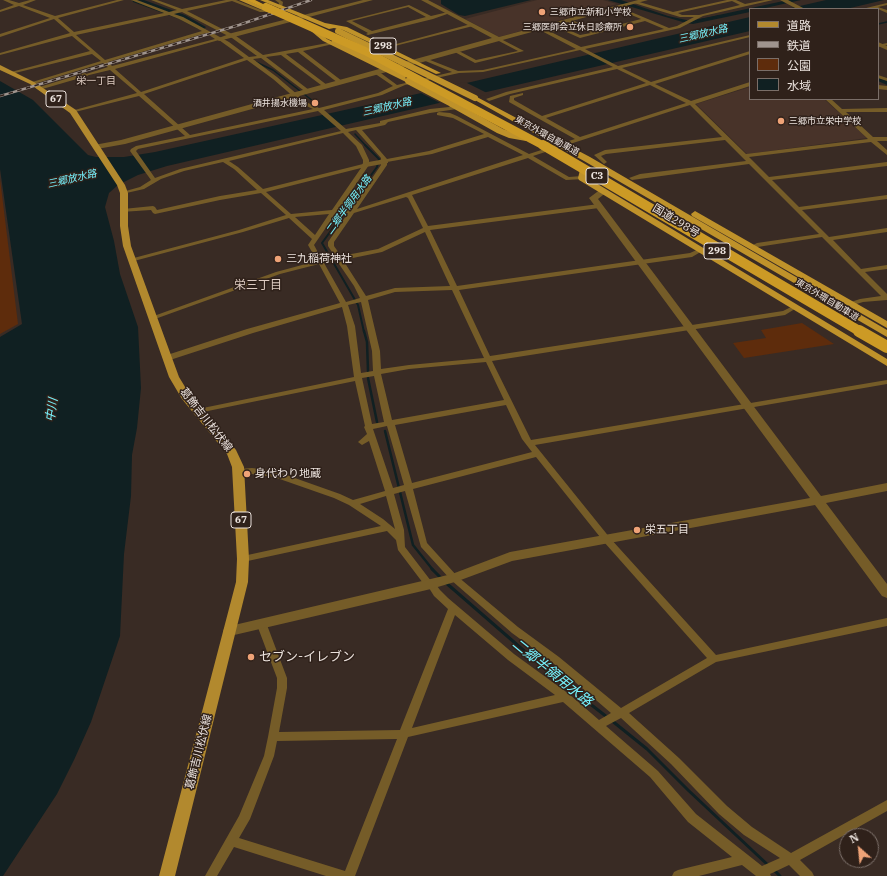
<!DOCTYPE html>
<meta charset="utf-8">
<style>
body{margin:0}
#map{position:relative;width:887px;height:876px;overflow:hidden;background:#392b24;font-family:"IBM Plex Serif","Noto Sans JP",serif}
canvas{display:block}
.legend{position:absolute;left:749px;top:8px;width:130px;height:92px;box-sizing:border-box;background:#2f211a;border:1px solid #7a6e68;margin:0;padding:5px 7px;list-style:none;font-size:12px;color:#ebe2dd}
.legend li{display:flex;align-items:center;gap:8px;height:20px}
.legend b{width:20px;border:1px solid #7a6e68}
.north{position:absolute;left:839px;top:828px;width:40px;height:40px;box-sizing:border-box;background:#2f211a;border:1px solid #7a6e68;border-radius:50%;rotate:333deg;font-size:11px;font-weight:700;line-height:16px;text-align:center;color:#ebe2dd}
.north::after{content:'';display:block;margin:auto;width:14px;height:18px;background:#efa377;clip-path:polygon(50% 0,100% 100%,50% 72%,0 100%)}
</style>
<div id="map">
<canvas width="887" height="876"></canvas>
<ul class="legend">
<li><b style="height:5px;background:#b2892e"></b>道路</li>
<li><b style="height:5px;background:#9f948e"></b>鉄道</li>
<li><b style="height:11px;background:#5e2c0c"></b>公園</li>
<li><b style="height:11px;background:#102022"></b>水域</li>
</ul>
<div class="north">N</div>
</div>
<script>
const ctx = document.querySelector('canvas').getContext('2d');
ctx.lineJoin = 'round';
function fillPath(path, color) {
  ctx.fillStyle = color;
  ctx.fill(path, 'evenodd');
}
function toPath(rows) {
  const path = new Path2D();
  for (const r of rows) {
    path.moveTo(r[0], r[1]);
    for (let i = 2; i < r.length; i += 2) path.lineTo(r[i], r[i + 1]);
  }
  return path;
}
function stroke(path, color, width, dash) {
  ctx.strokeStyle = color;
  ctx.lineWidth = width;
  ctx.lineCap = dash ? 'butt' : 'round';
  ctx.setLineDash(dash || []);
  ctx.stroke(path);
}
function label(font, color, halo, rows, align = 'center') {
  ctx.font = font + ' "IBM Plex Serif","Noto Sans JP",serif';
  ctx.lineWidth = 3;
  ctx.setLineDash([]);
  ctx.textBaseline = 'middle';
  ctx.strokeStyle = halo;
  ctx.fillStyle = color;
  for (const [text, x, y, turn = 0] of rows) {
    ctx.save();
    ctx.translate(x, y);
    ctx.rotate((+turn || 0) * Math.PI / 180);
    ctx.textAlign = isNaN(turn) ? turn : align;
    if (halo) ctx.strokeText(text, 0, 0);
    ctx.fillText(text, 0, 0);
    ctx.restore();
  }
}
fillPath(toPath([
 [537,0,603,0,617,4,499,37,465,19],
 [750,87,750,99,824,99,867,138,747,154,696,104]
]), '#483329');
fillPath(toPath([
 [0,179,18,324,0,334],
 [802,323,834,344,744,358,733,343,766,338,761,330]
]), '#5e2c0c');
fillPath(toPath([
 [441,0,531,0,465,16,459,15,441,4],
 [608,0,621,0,668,16,691,21,788,0,801,0,761,9,750,9,750,12,693,24,686,23],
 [826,0,884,0,846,9,787,9],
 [750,17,750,31,167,166,138,175,118,185,109,193,105,207,114,241,120,274,138,327,141,388,137,428,132,455,131,496,124,554,120,636,91,722,74,760,57,794,3,876,0,876,0,337,22,324,0,169,0,81,33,100,88,155,96,157,124,157,155,152,471,82]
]), '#102022');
fillPath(toPath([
 [465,82,489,94,444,105,419,92]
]), '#392b24');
stroke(toPath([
 [693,21,719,16],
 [878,24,887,22],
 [256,62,273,70,313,101],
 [355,134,366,146]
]), '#102022', 1.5);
stroke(toPath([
 [364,332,358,305,322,243,377,167,379,159,365,145]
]), '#102022', 2);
stroke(toPath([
 [364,331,367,342,368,371],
 [368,378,377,422],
 [385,431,413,545,433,570]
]), '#102022', 2.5);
stroke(toPath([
 [432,569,442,579],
 [445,582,545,669,607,717],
 [611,720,647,749,688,790,769,866],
 [773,869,780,876]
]), '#102022', 3);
fillPath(toPath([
 [878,77,887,81,887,85,878,81,878,77]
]), '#102022');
fillPath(toPath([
 [132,0,144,0,185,15,206,27,204,29,198,29,179,19,133,2,132,0]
]), '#102022');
fillPath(toPath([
 [3,0,9,0,19,3,30,0,36,0,23,5,55,16,117,0,124,0,58,18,74,32,164,13,131,0,137,0,169,12,177,10,151,0,157,0,182,9,226,0,236,0,261,10,272,10,272,11,270,12,260,12,232,1,187,11,236,36,263,55,333,42,333,44,303,51,342,81,342,83,338,83,298,52,286,54,327,85,327,87,325,88,281,55,266,57,309,90,309,92,307,93,261,58,253,59,277,77,306,102,319,108,378,93,393,86,374,73,374,71,378,71,397,85,452,72,423,60,423,59,425,58,458,71,483,70,576,49,536,28,538,27,547,31,562,27,580,35,591,33,566,21,566,19,570,19,595,31,641,19,615,8,615,6,617,6,669,28,677,26,694,17,680,17,634,3,634,1,636,1,673,12,727,0,736,0,745,4,765,0,773,0,703,16,680,28,585,49,618,66,750,35,750,37,622,68,651,82,750,51,750,54,655,84,691,101,750,82,750,86,695,104,746,154,868,139,825,99,831,99,842,109,887,108,887,112,846,112,873,137,887,137,887,141,877,141,887,150,887,155,871,142,749,157,769,177,887,162,887,166,772,180,799,207,887,195,887,199,802,210,829,237,887,228,887,232,833,240,861,269,887,265,887,269,865,272,887,294,887,300,863,302,850,306,848,305,847,304,848,303,860,299,881,296,822,237,751,248,751,246,757,243,819,234,749,164,632,180,629,178,640,174,746,161,725,140,606,154,601,156,607,162,604,164,594,155,605,150,722,137,690,105,533,156,569,177,582,176,584,177,584,179,566,180,528,158,412,195,428,226,599,204,602,206,599,208,430,230,457,286,690,253,701,248,704,250,692,257,459,290,490,356,783,311,795,305,798,307,785,315,492,361,531,440,887,380,887,384,535,445,610,538,716,655,887,618,887,626,716,662,629,713,679,758,727,806,752,827,791,853,887,800,887,811,800,860,812,872,814,876,800,876,789,865,770,874,771,876,756,876,742,865,699,876,672,876,674,872,678,870,732,857,688,822,650,777,563,702,408,737,355,876,326,876,234,847,217,876,205,876,239,816,264,756,268,737,277,688,277,678,257,625,259,622,262,621,265,622,267,625,287,678,287,688,279,732,400,730,448,609,434,596,429,588,426,587,398,550,396,540,387,531,243,562,240,561,238,559,240,557,243,556,381,526,349,505,334,498,274,477,252,474,239,475,235,472,239,469,252,468,275,471,340,494,353,500,385,491,369,441,362,445,358,442,367,434,364,427,365,426,355,381,198,413,194,411,198,409,354,377,347,326,342,307,253,333,170,360,167,360,163,358,164,356,247,329,340,303,319,264,280,274,155,319,151,319,150,318,151,317,276,272,317,261,308,245,312,239,289,218,243,232,134,261,130,261,130,259,239,230,286,215,261,193,220,200,155,214,153,213,151,210,121,212,121,210,123,209,153,206,155,207,157,210,220,196,257,190,234,169,223,162,184,171,161,179,144,189,122,194,122,192,140,187,151,180,130,151,131,149,136,146,185,136,139,96,71,113,71,111,137,93,110,70,85,76,83,75,108,67,103,63,34,84,29,83,101,61,92,54,11,74,11,72,90,51,72,36,0,55,0,53,70,33,54,19,0,37,0,34,50,18,19,6,0,12,0,10,14,5,3,0],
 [732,1,740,5,699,15,682,15,678,13,732,1],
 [182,12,232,38,257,56,249,57,229,42,183,17,174,14,182,12],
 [169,15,179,19,202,31,105,60,76,35,169,15],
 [645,21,664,29,581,47,551,32,562,30,580,38,645,21],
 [206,33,215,39,112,66,108,62,206,33],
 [219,40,244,58,141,92,115,69,219,40],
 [580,50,613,67,506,92,486,99,489,101,510,94,617,69,646,83,542,116,514,100,514,98,523,95,523,93,510,96,509,102,575,139,529,154,457,116,450,113,439,112,437,113,437,115,453,118,484,134,429,151,387,159,362,130,385,125,388,122,430,113,457,109,460,107,459,106,430,109,380,121,380,123,346,129,324,110,382,95,405,85,459,73,483,72,580,50],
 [247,60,273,79,302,104,313,109,190,135,144,94,247,60],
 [650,85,686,103,580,137,546,118,650,85],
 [318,111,341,131,180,169,155,178,136,151,138,149,318,111],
 [356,130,381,158,381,165,351,209,339,209,369,165,369,160,362,145,348,132,356,130],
 [343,133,356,146,363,160,363,164,263,189,238,167,229,161,343,133],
 [488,137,523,155,357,209,387,165,387,162,432,154,488,137],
 [361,168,332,210,291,214,266,192,361,168],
 [406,197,408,198,423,228,378,249,341,256,334,246,334,242,354,213,406,197],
 [336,213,348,213,328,242,328,246,335,257,322,260,314,245,336,213],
 [329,214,315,235,295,217,329,214],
 [425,232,450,286,395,288,366,296,343,260,382,252,425,232],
 [337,261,354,286,360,298,346,302,324,263,337,261],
 [452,290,484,358,409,365,381,369,380,351,368,300,395,292,452,290],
 [361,302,372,351,373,371,361,373,355,326,348,305,361,302],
 [486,362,504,400,392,420,381,374,409,369,486,362],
 [374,376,384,422,372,424,362,378,374,376],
 [506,405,522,439,532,452,412,483,395,425,506,405],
 [387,426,404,485,393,488,373,429,387,426],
 [536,457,604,542,707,658,621,708,559,657,518,627,457,576,427,543,413,489,536,457],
 [405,491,421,547,451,580,512,633,553,663,611,713,599,720,569,694,514,654,448,598,440,590,434,582,431,581,405,547,404,530,394,494,405,491],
 [386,496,395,529,383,519,360,504,386,496],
 [455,615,508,660,555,695,412,728,455,615],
 [621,718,671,764,719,814,744,835,780,858,762,866,696,814,658,771,606,726,621,718],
 [397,739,345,871,239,838,250,819,274,756,277,741,397,739],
 [275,0,280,0,283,2,282,8,278,8,279,3,275,0],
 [887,3,887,5,878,7,887,10,887,13,878,9,862,9,887,3],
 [409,5,431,16,448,12,450,13,433,19,368,35,366,34,368,33,346,21,409,5],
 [408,7,426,17,372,31,352,21,408,7],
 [471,24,473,25,473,26,387,48,385,47,471,24],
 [499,38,524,51,475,63,453,51,457,50,476,60,518,51,497,40,497,39,499,38],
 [887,43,887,45,878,47,878,45,887,43],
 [878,75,887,78,887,81,878,78,878,75],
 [878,85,887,86,887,90,878,89,878,85]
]), '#755c28');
fillPath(toPath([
 [363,0,373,0,219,41,216,39,232,33,363,0],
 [421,0,428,0,499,37,638,0,648,0,125,144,97,149,93,147,94,145,121,140,492,38,421,0],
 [780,0,788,0,805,9,797,9,780,0],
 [878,42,887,46,887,50,878,46,878,42],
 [85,73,88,75,87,76,39,90,36,88,85,73],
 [385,159,388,159,388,163,366,167,362,165,363,163,385,159],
 [601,189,604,189,608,191,598,199,821,496,887,483,887,491,826,503,887,584,887,598,882,596,815,505,512,561,458,581,431,589,230,636,225,635,223,631,225,627,230,626,452,574,510,552,810,498,589,198,601,189]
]), '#755c28');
fillPath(toPath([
 [0,65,34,82,76,110,125,185,128,193,128,226,131,246,179,377,190,395,236,450,244,467,249,559,248,582,175,876,159,876,236,582,237,559,232,467,227,454,182,399,169,377,123,246,120,226,120,193,117,185,70,113,30,84,0,70,0,65]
]), '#b2892e');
fillPath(toPath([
 [239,0,247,0,279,14,274,15,239,0],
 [260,0,268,0,325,23,347,27,441,73,436,74,343,30,334,28,329,29,260,0],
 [311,29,315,29,327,39,411,81,406,82,323,41,311,31,311,29],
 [475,96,590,157,887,330,887,337,584,161,473,99,471,98,475,96],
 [449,102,455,102,503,129,530,139,526,141,509,138,497,133,449,106,449,102],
 [580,170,586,170,586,177,887,359,887,366,579,180,578,178,580,170],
 [695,211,887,321,887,328,692,216,691,214,695,211]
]), '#bf922a');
fillPath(toPath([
 [246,0,255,0,269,7,264,8,246,0]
]), '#cc9a25');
const rail = toPath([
 [0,96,239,25,311,0]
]);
stroke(rail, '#9f948e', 2.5);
stroke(rail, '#2f211a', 1.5, [4.5]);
stroke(toPath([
 [338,31,475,98],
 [335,41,404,75],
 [408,81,452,104]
]), '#bf922a', 6);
stroke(toPath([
 [266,7,365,51,544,146]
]), '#cc9a25', 8);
stroke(toPath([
 [543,145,861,332]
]), '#cc9a25', 10);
stroke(toPath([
 [859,331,887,347]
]), '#cc9a25', 12);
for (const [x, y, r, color] of [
 [542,12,4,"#efa377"],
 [630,27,4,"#efa377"],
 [315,103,4,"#efa377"],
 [781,121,4,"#efa377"],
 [278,259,4,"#efa377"],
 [247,474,4,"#efa377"],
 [637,530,4,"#efa377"],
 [251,657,4,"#efa377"]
]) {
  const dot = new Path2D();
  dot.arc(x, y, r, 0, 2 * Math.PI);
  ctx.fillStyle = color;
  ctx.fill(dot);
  stroke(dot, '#2f211a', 1.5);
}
label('9px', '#ebe2dd', '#2f211a', [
 ["三郷市立新和小学校",550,12],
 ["三郷医師会立休日診療所",622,27,"right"],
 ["酒井揚水機場",307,103,"right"],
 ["三郷市立栄中学校",789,121]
], 'left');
label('9px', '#ebe2dd', '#2f211a', [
 ["東京外環自動車道",547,136,29],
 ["東京外環自動車道",827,300,31]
]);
label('italic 10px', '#76f3fe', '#2f211a', [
 ["三郷放水路",703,34,-13],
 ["三郷放水路",387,107,-13],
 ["三郷放水路",72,179,-13],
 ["二郷半領用水路",349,205,-54]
]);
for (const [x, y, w] of [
 [383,46,26],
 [56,99,20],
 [597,176,22],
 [717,251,26],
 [241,520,20]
]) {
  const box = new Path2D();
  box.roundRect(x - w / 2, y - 8, w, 16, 3);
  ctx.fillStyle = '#2f211a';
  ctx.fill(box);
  stroke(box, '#ebe2dd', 1);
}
label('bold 10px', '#ebe2dd', null, [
 ["298",383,46],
 ["67",56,99],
 ["C3",597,176],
 ["298",717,251],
 ["67",241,520]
]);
label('10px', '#deccc2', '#2f211a', [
 ["栄一丁目",96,81]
]);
label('11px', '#ebe2dd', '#2f211a', [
 ["国道298号",676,221,31],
 ["葛飾吉川松伏線",206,420,52],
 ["葛飾吉川松伏線",199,752,-76]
]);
label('11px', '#ebe2dd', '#2f211a', [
 ["三九稲荷神社",286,259],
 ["身代わり地蔵",255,474],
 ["栄五丁目",645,530]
], 'left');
label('12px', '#deccc2', '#2f211a', [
 ["栄三丁目",258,286]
]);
label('italic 12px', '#76f3fe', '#2f211a', [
 ["中川",52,410,-82]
]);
label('13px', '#ebe2dd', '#2f211a', [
 ["セブン-イレブン",259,657]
], 'left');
label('italic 14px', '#76f3fe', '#2f211a', [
 ["二郷半領用水路",552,673,39]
]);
</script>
